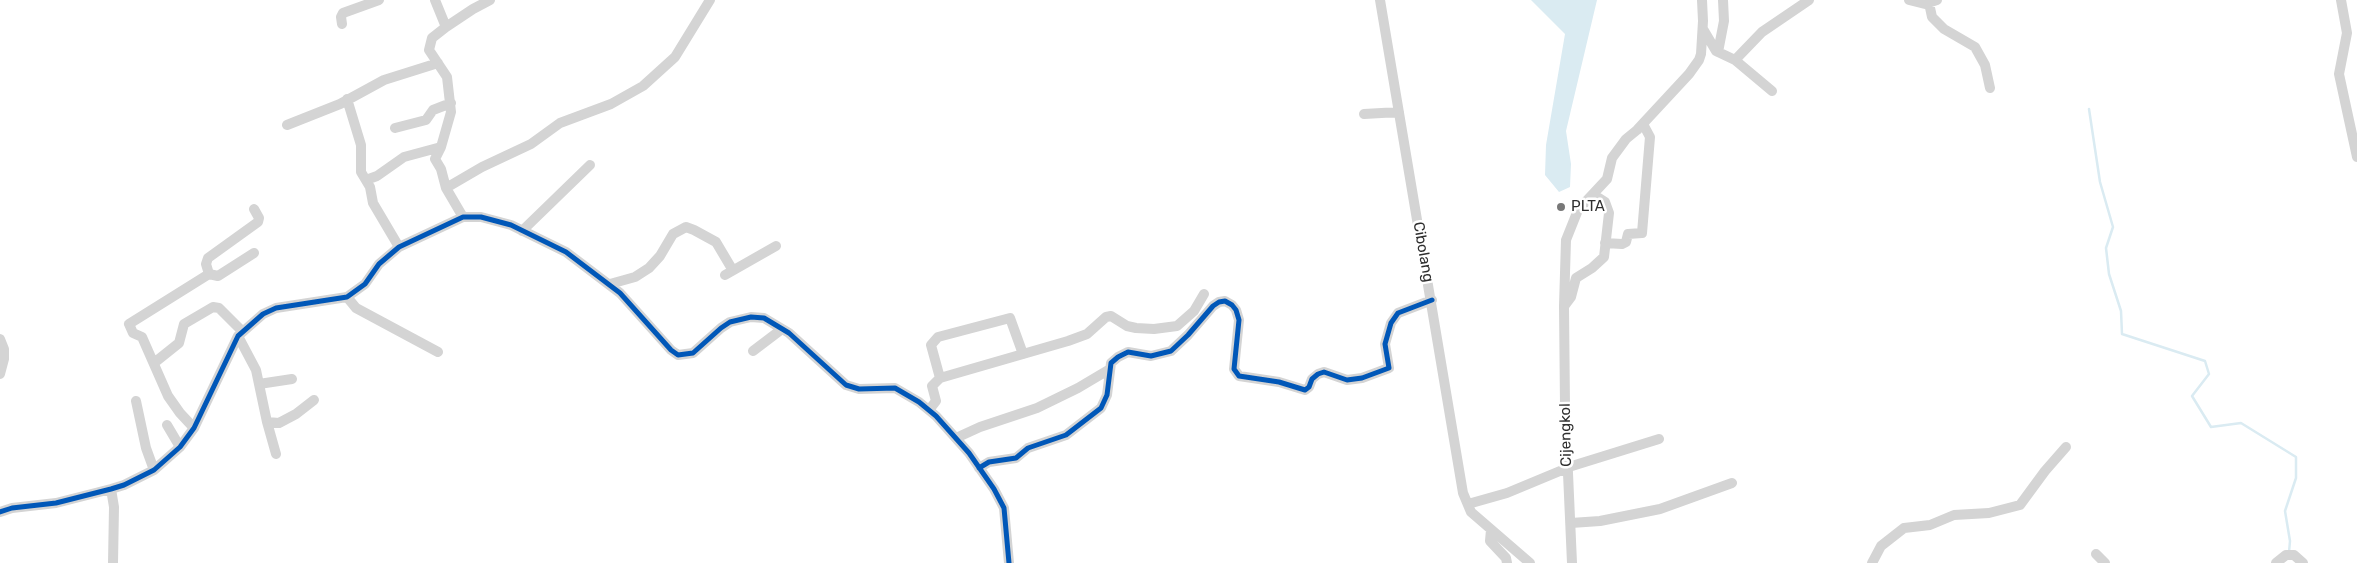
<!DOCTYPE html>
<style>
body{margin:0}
canvas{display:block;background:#fff}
</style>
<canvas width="2357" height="563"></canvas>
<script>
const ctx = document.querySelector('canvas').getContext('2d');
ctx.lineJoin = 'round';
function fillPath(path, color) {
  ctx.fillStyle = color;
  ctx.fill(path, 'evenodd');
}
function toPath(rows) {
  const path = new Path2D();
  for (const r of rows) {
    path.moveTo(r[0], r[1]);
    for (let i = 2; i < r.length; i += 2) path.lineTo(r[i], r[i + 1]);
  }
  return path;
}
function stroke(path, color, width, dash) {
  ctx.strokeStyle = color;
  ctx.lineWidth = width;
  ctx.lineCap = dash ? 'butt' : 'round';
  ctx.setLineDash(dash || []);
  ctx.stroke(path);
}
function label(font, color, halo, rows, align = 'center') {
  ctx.font = font + ' Rubik,sans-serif';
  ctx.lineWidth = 5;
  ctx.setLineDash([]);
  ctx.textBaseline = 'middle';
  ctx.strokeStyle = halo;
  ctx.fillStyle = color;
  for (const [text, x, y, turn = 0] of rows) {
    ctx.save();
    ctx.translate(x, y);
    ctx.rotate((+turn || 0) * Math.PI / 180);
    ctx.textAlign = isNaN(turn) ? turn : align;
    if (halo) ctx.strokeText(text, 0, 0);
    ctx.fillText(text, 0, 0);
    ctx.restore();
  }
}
fillPath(toPath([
 [1531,0,1597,0,1566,131,1571,164,1570,187,1559,192,1545,175,1546,145,1565,34]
]), '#daebf2');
stroke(toPath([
 [2089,109,2100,182,2113,227,2106,248,2109,274,2121,311,2122,334,2205,361,2209,374,2192,396,2211,427,2241,423,2296,457,2296,478,2285,511,2290,541,2289,552]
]), '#daebf2', 2.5);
stroke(toPath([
 [435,0,446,27,432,38,429,50,447,77,451,112,441,147,435,159,441,169,446,188,463,217],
 [1380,0,1463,493,1471,512,1530,563],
 [1909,0,1925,4,1937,0],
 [2341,0,2347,33,2339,74,2357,157],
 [1929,3,1932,17,1944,29,1975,47,1985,65,1990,88],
 [342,24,341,17,343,13,379,0],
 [446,27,473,9,490,0],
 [1703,29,1716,51,1735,60,1772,91],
 [1718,52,1724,21,1723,0],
 [1735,60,1762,32,1809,0],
 [347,99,361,145,361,172,370,187,373,203,399,247],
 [1364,114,1399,112],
 [287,125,340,104,384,80,438,63],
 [395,128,426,120,433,110,451,103],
 [366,180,377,176,404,157,441,147],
 [446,188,482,167,531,144,560,123,611,104,643,86,675,57,710,0],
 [254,209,259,218,258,222,208,258,206,264,209,274,218,276,254,253],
 [522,231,590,165],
 [1605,243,1622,244,1626,242,1628,234,1642,233,1650,137,1643,124],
 [725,275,776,246],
 [610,284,635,277,649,268,660,256,673,234,686,227,694,230,716,242,732,269],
 [347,297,356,308,438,352],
 [1565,305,1571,297,1576,278,1592,268,1604,257,1609,213,1605,202,1594,195],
 [238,336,256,370,267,422,276,454],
 [0,339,4,349,4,359,0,374],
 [753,351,782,329],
 [154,363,179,343,184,324,213,307,219,308,242,331],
 [940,378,931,345,938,337,1010,318,1023,354],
 [259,384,292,379],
 [136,401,146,448,154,470],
 [929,410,936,401,932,386,940,378,1068,341,1087,334,1106,317,1111,316,1127,326,1136,328,1154,329,1177,326,1194,311,1204,294],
 [267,422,279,423,296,414,314,400],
 [167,425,180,447],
 [194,428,180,413,168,396,142,337,133,333,129,324,209,274],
 [956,438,980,427,1037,408,1078,388,1110,369],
 [979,468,989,462,1016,458,1028,448,1066,435,1101,408,1107,395,1111,363,1118,357,1128,352,1151,356,1171,351,1188,335,1213,306,1219,302,1225,301,1232,305,1236,310,1239,320,1234,369,1239,376,1279,382,1305,390,1309,387,1312,379,1318,374,1324,372,1347,380,1362,378,1389,368,1385,344,1391,323,1398,313,1432,300],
 [111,489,114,507,113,563],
 [1468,504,1507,493,1572,466,1659,439],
 [0,512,12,508,56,503,111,489,124,485,154,470,180,447,194,428,238,336,263,314,276,308,347,297,365,284,379,264,399,247,463,217,481,217,511,225,566,252,620,293,671,350,678,355,693,353,721,328,730,322,751,317,764,318,789,333,846,385,859,389,895,388,919,402,936,416,969,453,994,489,1004,508,1009,563],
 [1571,523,1600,521,1660,509,1732,483],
 [1491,530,1490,541,1506,558,1507,563],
 [2096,554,2105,563],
 [1572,563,1565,406,1564,306,1566,240,1578,210,1607,179,1612,158,1626,139,1637,130,1689,74,1699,60,1701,54,1703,21,1702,0],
 [1872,563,1881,546,1904,528,1930,525,1954,515,1989,513,2020,505,2045,471,2066,447],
 [2276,563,2286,555,2294,555,2303,563]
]), '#d4d4d4', 10);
stroke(toPath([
 [979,468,989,462,1016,458,1028,448,1066,435,1101,408,1107,395,1111,363,1118,357,1128,352,1151,356,1171,351,1188,335,1213,306,1219,302,1225,301,1232,305,1236,310,1239,320,1234,369,1239,376,1279,382,1305,390,1309,387,1312,379,1318,374,1324,372,1347,380,1362,378,1389,368,1385,344,1391,323,1398,313,1432,300],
 [0,512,12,508,56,503,111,489,124,485,154,470,180,447,194,428,238,336,263,314,276,308,347,297,365,284,379,264,399,247,463,217,481,217,511,225,566,252,620,293,671,350,678,355,693,353,721,328,730,322,751,317,764,318,789,333,846,385,859,389,895,388,919,402,936,416,969,453,994,489,1004,508,1009,563]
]), '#0057b8', 5);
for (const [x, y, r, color] of [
 [1561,207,5,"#787878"]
]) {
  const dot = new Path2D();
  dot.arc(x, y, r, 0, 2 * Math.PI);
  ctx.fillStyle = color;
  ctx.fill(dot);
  stroke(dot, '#fff', 2);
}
label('15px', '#2f2f2f', '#fff', [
 ["PLTA",1571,207]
], 'left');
label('15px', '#2f2f2f', '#fff', [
 ["Cibolang",1423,252,80],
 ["Cijengkol",1566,435,-91]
]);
</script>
